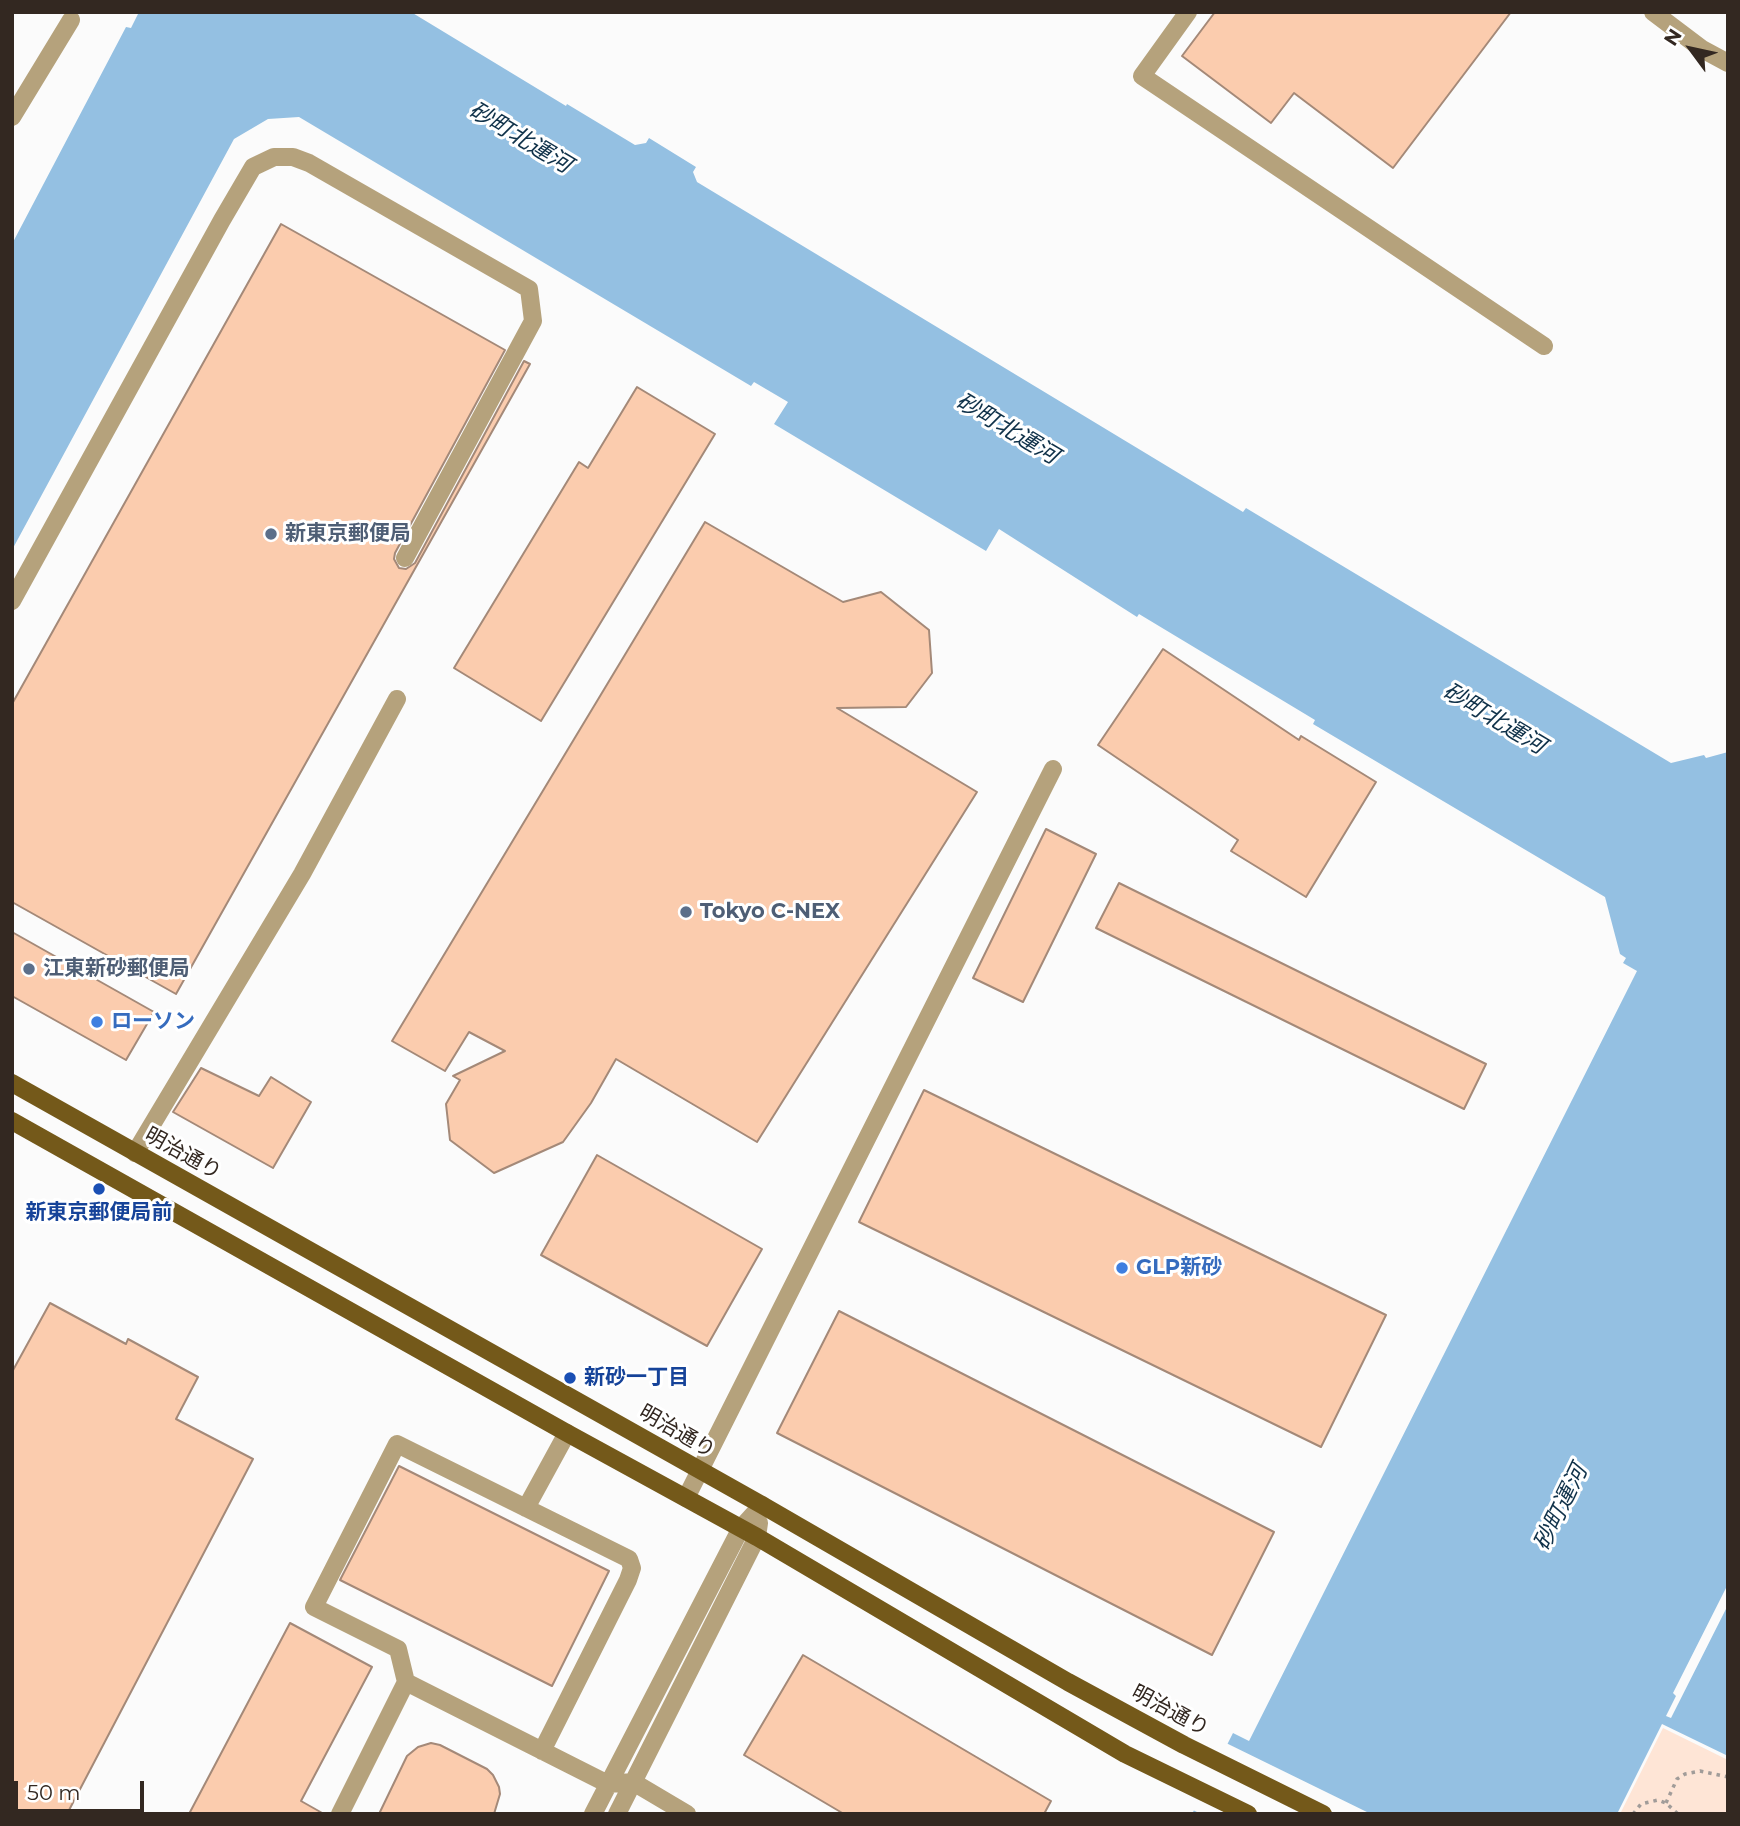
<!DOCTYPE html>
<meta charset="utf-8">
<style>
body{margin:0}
#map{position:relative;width:1740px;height:1826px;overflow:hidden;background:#fbfbfb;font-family:Montserrat,sans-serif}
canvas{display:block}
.frame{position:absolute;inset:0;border:14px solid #332821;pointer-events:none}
.north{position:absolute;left:1656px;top:14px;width:70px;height:70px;-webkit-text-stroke:5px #fff;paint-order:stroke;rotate:303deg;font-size:19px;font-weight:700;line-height:28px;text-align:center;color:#332821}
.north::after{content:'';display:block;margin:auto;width:24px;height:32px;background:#332821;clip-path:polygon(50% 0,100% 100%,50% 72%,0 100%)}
.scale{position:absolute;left:14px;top:1781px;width:130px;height:32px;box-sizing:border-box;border:4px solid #332821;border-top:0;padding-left:9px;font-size:21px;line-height:24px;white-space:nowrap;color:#332821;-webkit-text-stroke:5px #fff;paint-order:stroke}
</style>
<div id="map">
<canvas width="1740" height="1826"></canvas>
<div class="frame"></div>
<div class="north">N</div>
<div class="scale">50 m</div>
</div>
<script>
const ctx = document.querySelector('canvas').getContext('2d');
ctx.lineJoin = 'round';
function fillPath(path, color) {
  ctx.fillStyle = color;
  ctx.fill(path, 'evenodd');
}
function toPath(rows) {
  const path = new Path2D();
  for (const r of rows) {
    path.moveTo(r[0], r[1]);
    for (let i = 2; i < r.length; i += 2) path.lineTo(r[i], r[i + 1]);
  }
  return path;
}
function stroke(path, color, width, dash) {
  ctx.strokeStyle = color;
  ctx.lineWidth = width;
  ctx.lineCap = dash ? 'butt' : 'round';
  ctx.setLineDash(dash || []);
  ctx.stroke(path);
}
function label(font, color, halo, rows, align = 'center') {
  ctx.font = font + ' Montserrat,"Noto Sans JP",sans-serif';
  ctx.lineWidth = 6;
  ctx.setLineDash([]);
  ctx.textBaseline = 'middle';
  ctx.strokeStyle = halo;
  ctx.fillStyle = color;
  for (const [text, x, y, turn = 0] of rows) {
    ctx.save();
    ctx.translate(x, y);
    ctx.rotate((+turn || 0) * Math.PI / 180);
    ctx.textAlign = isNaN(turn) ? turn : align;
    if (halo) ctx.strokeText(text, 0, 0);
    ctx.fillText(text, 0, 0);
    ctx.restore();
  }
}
fillPath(toPath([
 [1663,1728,1728,1760,1728,1814,1620,1814]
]), '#fee5d6');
fillPath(toPath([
 [139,12,411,12,566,106,567,104,635,145,646,143,649,138,696,167,693,172,697,182,1243,512,1246,508,1671,763,1704,755,1706,758,1728,752,1728,1756,1662,1724,1617,1814,1192,1814,1233,1733,1249,1741,1637,971,1623,963,1626,958,1620,954,1605,897,1313,724,1315,720,1139,614,1137,617,999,529,986,551,774,424,788,402,754,382,751,386,299,117,268,119,234,139,12,550,12,244,126,27,131,28]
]), '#94c0e2');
fillPath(toPath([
 [1728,1584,1728,1605,1671,1718,1666,1716,1676,1696,1673,1693],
 [1224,1742,1371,1814,1201,1814,1191,1809]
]), '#fbfbfb');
const building = toPath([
 [1215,12,1511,12,1393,168,1294,93,1271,123,1182,56,1215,12],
 [281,224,505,350,395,553,394,559,399,568,406,569,415,563,524,361,530,364,176,994,12,902,12,704,281,224],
 [637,387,715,434,541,721,454,668,579,462,588,468,637,387],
 [705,522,843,602,881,592,929,630,932,673,906,707,837,708,977,792,757,1142,616,1059,591,1103,563,1142,494,1173,450,1140,446,1104,460,1080,453,1076,505,1051,469,1032,445,1071,392,1041,705,522],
 [1163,649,1299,740,1301,736,1376,782,1306,897,1231,851,1238,840,1098,745,1163,649],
 [1046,829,1096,854,1023,1002,973,978,1046,829],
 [1119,883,1486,1064,1464,1109,1096,928,1119,883],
 [12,932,154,1012,126,1060,12,996,12,932],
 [201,1068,259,1096,271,1077,311,1102,273,1168,173,1112,201,1068],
 [924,1090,1386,1315,1321,1447,859,1222,924,1090],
 [597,1155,762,1249,707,1346,541,1255,597,1155],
 [50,1303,126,1344,128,1339,198,1377,176,1419,253,1459,67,1814,12,1814,12,1372,50,1303],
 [839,1311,1274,1532,1212,1655,777,1433,839,1311],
 [399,1466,609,1571,552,1686,340,1580,399,1466],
 [290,1623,372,1667,301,1801,324,1814,189,1814,290,1623],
 [803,1655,1051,1801,1044,1814,844,1814,744,1755,803,1655],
 [431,1743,440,1745,487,1769,493,1775,499,1787,500,1794,494,1814,379,1814,407,1756,418,1747,431,1743]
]);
fillPath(building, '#fbccae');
stroke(building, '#a48978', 2);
stroke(toPath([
 [1666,1803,1677,1779,1685,1774,1700,1771,1728,1777],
 [1633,1814,1641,1804,1658,1800,1666,1803,1678,1814]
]), '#a19c99', 3.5, [3.5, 5]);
stroke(toPath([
 [1188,12,1142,76,1544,346],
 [1653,12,1702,49,1728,63],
 [12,117,71,20],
 [12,601,222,220,253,167,274,157,293,157,309,163,529,289,533,321,405,558],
 [135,1153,302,874,397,699],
 [686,1498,1053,769],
 [526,1508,567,1433],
 [406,1682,608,1784,633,1782,687,1814],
 [340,1814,406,1682,398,1649,314,1607,397,1444,629,1559,632,1568,628,1580,542,1751],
 [593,1814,741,1528,762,1505],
 [617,1814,757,1537,759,1523]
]), '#b5a27c', 18);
stroke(toPath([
 [12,1083,762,1505,1068,1682,1184,1745,1323,1814],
 [12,1121,567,1433,757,1537,1125,1754,1248,1814]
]), '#74591a', 18);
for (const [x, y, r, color] of [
 [271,534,7,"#5c6f8a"],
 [686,912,7,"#5c6f8a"],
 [29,969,7,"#5c6f8a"],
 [97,1022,7,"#3f7fe0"],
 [99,1189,7,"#1a4fb4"],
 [1122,1268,7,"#3f7fe0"],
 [570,1378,7,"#1a4fb4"]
]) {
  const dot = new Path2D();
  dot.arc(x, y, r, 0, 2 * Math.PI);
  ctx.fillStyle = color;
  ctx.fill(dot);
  stroke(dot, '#fff', 2.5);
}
label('bold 21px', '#4e5e75', '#fff', [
 ["新東京郵便局",285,534],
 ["Tokyo C-NEX",700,912],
 ["江東新砂郵便局",43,969]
], 'left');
label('bold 21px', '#366cbe', '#fff', [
 ["ローソン",111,1022],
 ["GLP新砂",1136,1268]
], 'left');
label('21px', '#332821', '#fff', [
 ["明治通り",183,1154,29],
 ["明治通り",677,1432,30],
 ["明治通り",1170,1711,28]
]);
label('bold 21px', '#164399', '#fff', [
 ["新東京郵便局前",99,1213],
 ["新砂一丁目",584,1378,"left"]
]);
label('italic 23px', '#10324a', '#fff', [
 ["砂町北運河",520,138,31],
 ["砂町北運河",1007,429,31],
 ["砂町北運河",1494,719,31],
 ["砂町運河",1561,1508,-64]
]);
</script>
